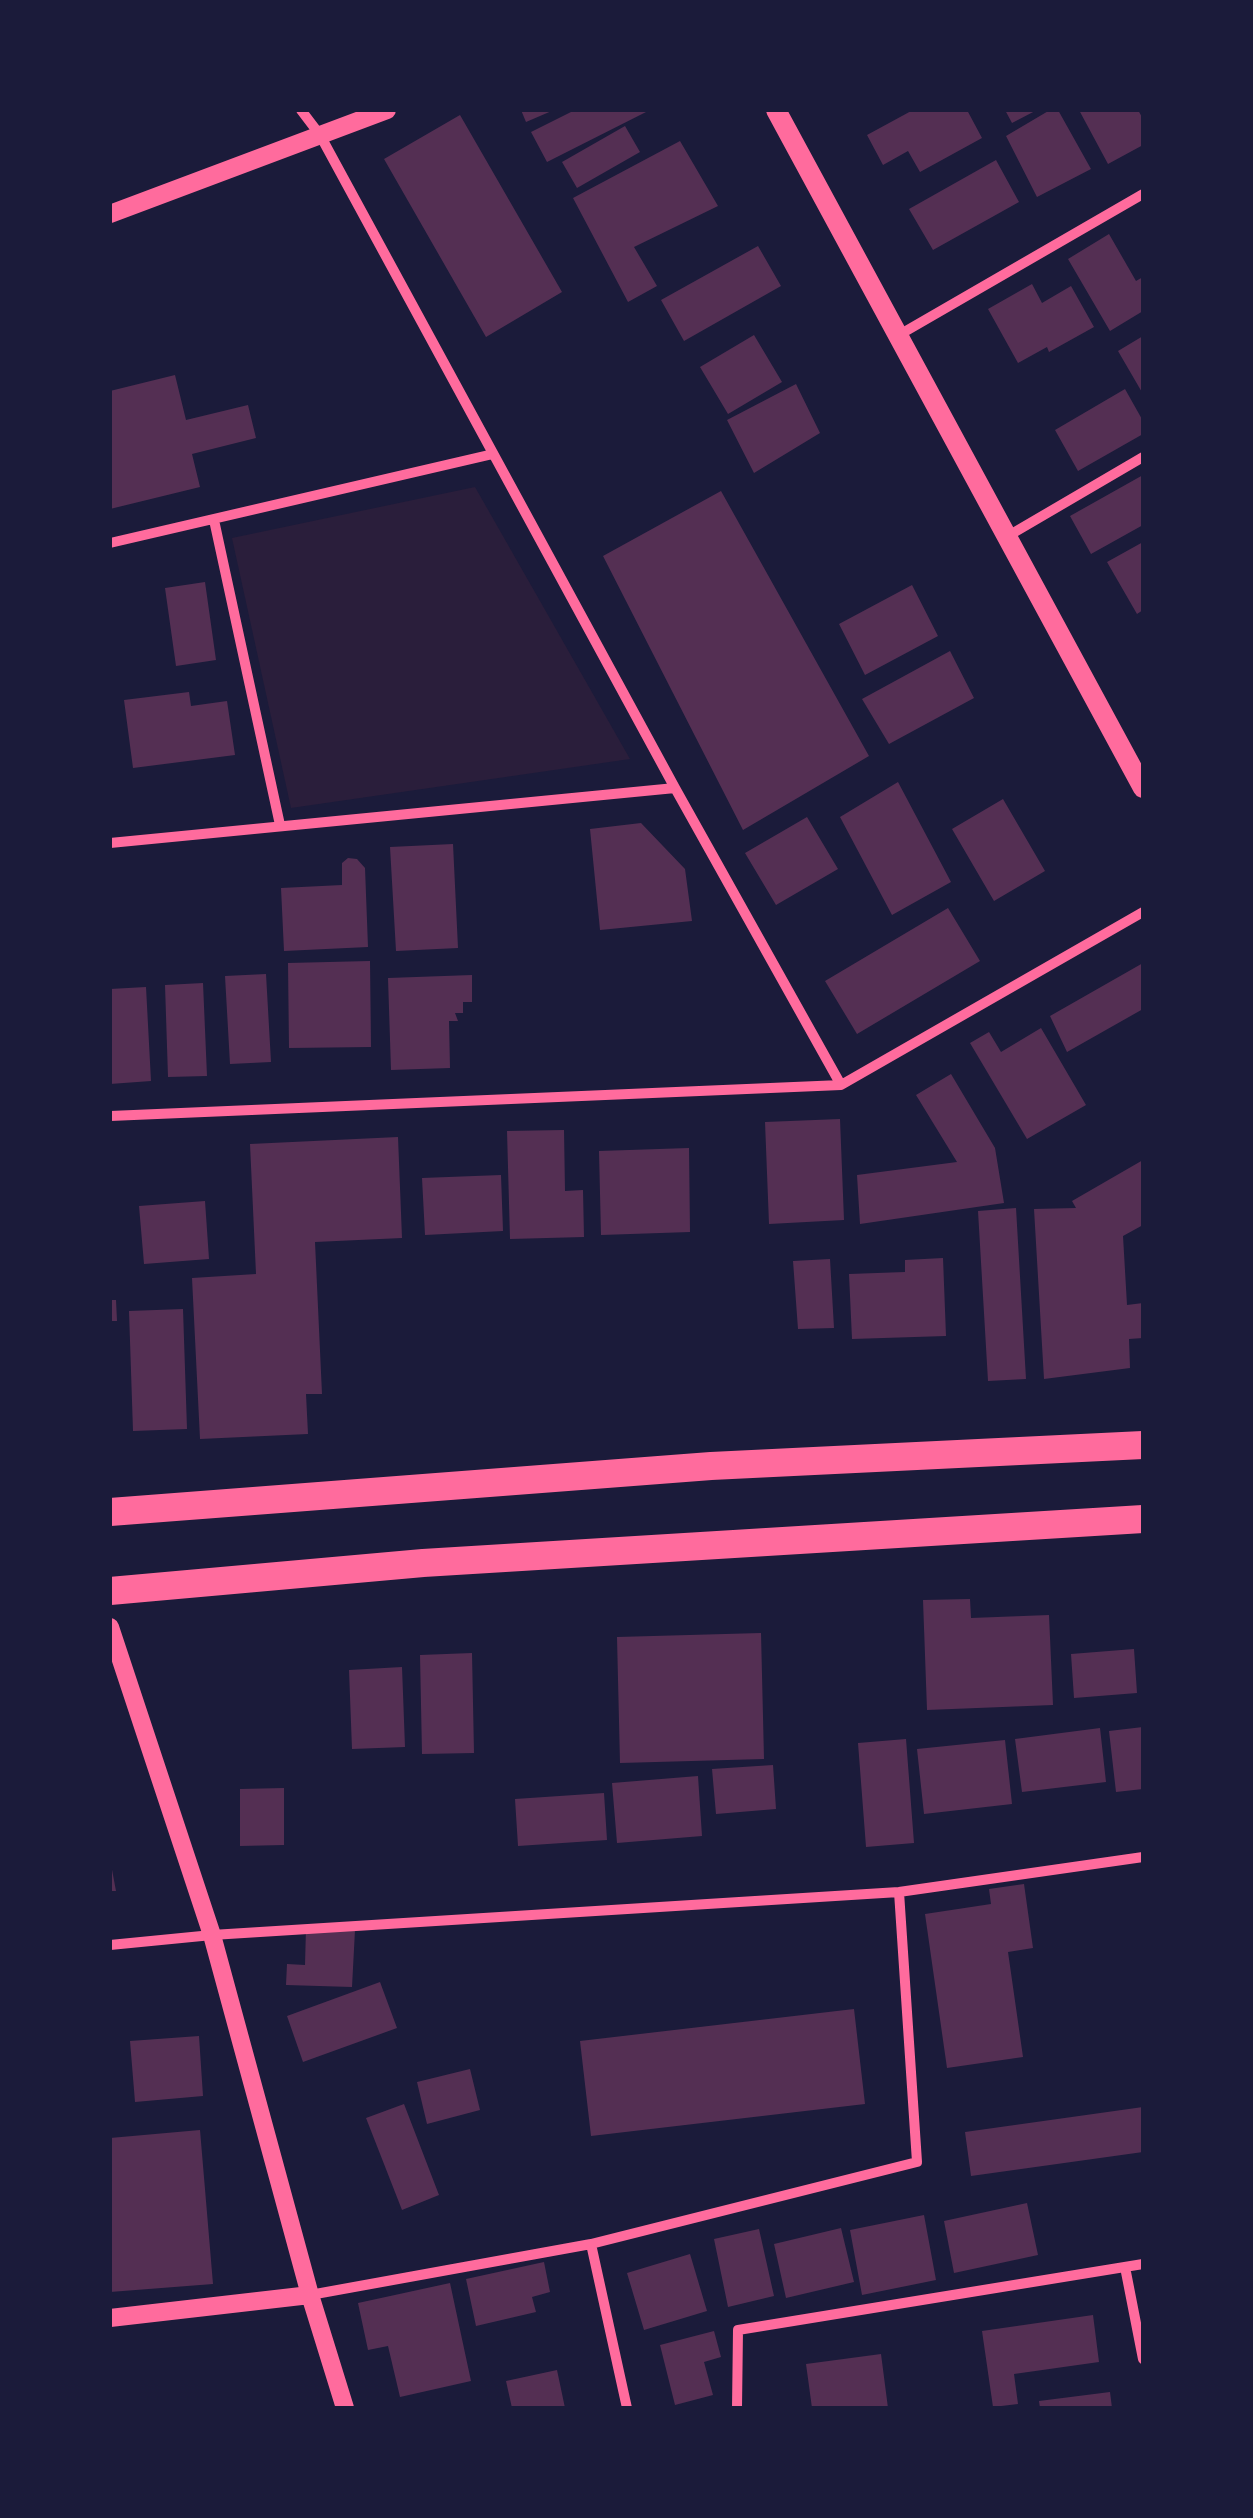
<!DOCTYPE html>
<style>
body{margin:0}
#map{position:relative;width:1253px;height:2518px;overflow:hidden;background:#1b1b3a;font-family:Helvetica,sans-serif}
canvas{display:block}
.frame{position:absolute;inset:0;border:112px solid #1b1b3a;pointer-events:none}
</style>
<div id="map">
<canvas width="1253" height="2518"></canvas>
<div class="frame"></div>
</div>
<script>
const ctx = document.querySelector('canvas').getContext('2d');
ctx.lineJoin = 'round';
function fillPath(path, color) {
  ctx.fillStyle = color;
  ctx.fill(path, 'evenodd');
}
function toPath(rows) {
  const path = new Path2D();
  for (const r of rows) {
    path.moveTo(r[0], r[1]);
    for (let i = 2; i < r.length; i += 2) path.lineTo(r[i], r[i + 1]);
  }
  return path;
}
function stroke(path, color, width, dash) {
  ctx.strokeStyle = color;
  ctx.lineWidth = width;
  ctx.lineCap = dash ? 'butt' : 'round';
  ctx.setLineDash(dash || []);
  ctx.stroke(path);
}
fillPath(toPath([
 [475,487,630,759,291,808,232,538]
]), '#2a1e3b');
fillPath(toPath([
 [521,110,554,110,526,122],
 [575,110,650,110,547,162,531,132],
 [913,110,967,110,982,138,920,172,908,151,883,165,867,135],
 [1005,110,1037,110,1012,123],
 [1050,110,1058,110,1091,169,1037,197,1006,136],
 [1079,110,1138,110,1143,119,1143,145,1108,164],
 [460,115,562,292,486,337,384,159],
 [625,126,640,152,577,188,562,162],
 [680,141,718,206,634,247,657,286,628,302,573,198],
 [996,160,1019,202,933,250,909,209],
 [1109,234,1136,281,1143,277,1143,311,1110,331,1068,259],
 [758,246,781,286,684,341,661,300],
 [1032,284,1042,303,1071,286,1094,327,1049,352,1047,347,1018,363,988,309],
 [754,335,782,382,728,414,700,367],
 [1143,336,1143,394,1118,351],
 [175,375,186,420,248,405,256,438,192,454,200,487,110,509,110,391],
 [796,384,820,433,754,473,727,420],
 [1125,389,1143,421,1143,434,1078,471,1055,430],
 [1143,475,1143,525,1091,554,1070,516],
 [721,491,869,756,743,830,603,556],
 [1143,542,1143,610,1137,614,1107,562],
 [205,582,216,660,176,666,165,588],
 [912,585,938,636,865,675,839,624],
 [950,651,974,698,889,744,862,699],
 [189,692,191,706,227,701,235,755,133,768,124,700],
 [898,782,951,882,892,915,840,817],
 [1003,799,1045,871,994,901,952,829],
 [807,817,838,869,776,905,745,853],
 [641,823,685,869,692,921,600,930,590,829],
 [453,844,458,948,396,951,390,847],
 [348,858,357,859,365,868,368,947,284,951,281,888,342,885,342,863],
 [948,908,980,961,857,1034,825,981],
 [370,961,371,1047,289,1048,288,963],
 [1143,963,1143,1009,1067,1052,1050,1016],
 [266,974,271,1062,230,1064,225,976],
 [472,975,472,1002,463,1002,463,1013,455,1013,458,1021,449,1021,450,1068,391,1070,388,978],
 [203,983,207,1076,168,1077,165,985],
 [146,987,151,1081,110,1084,110,989],
 [1041,1028,1086,1105,1027,1139,970,1043,989,1032,1001,1052],
 [951,1074,995,1148,1004,1203,860,1224,857,1175,957,1162,916,1095],
 [840,1119,844,1220,769,1224,765,1122],
 [564,1130,565,1191,583,1190,584,1237,510,1239,507,1131],
 [398,1137,402,1238,315,1242,322,1394,306,1394,308,1434,200,1439,192,1278,256,1274,250,1144],
 [689,1148,690,1232,601,1235,599,1151],
 [1143,1160,1143,1225,1123,1236,1127,1305,1143,1303,1143,1338,1129,1339,1130,1368,1044,1379,1034,1209,1076,1208,1072,1201],
 [501,1175,503,1231,425,1235,422,1178],
 [205,1201,209,1259,144,1264,139,1206],
 [1016,1208,1026,1379,988,1381,978,1211],
 [943,1258,946,1336,852,1339,849,1274,905,1272,905,1260],
 [830,1259,834,1328,798,1329,793,1261],
 [110,1300,116,1300,117,1321,110,1321],
 [183,1309,187,1429,133,1431,129,1311],
 [970,1599,971,1618,1049,1615,1053,1705,927,1710,923,1600],
 [761,1633,764,1759,620,1763,617,1637],
 [1134,1649,1137,1693,1074,1698,1071,1654],
 [472,1653,474,1753,422,1754,420,1655],
 [402,1667,405,1747,352,1749,349,1670],
 [1143,1727,1143,1789,1116,1792,1109,1731],
 [1100,1728,1106,1782,1022,1792,1015,1739],
 [906,1739,914,1843,866,1847,858,1743],
 [1005,1740,1012,1804,924,1814,917,1749],
 [773,1765,776,1809,716,1814,712,1769],
 [698,1776,702,1836,617,1843,612,1783],
 [284,1788,284,1845,240,1846,240,1789],
 [604,1793,607,1840,518,1846,515,1799],
 [110,1859,116,1891,110,1891],
 [1024,1884,1033,1948,1008,1952,1023,2057,947,2068,925,1914,991,1904,989,1889],
 [306,1928,355,1930,352,1987,286,1985,287,1964,305,1965],
 [380,1982,397,2028,303,2062,287,2016],
 [854,2009,865,2104,591,2136,580,2041],
 [199,2036,203,2096,135,2102,130,2041],
 [470,2069,480,2110,427,2124,417,2082],
 [404,2104,439,2195,402,2210,366,2118],
 [1143,2107,1143,2152,971,2176,965,2132],
 [200,2130,213,2284,110,2292,110,2138],
 [1027,2203,1038,2255,954,2273,944,2221],
 [924,2215,936,2280,862,2295,850,2230],
 [841,2228,854,2282,786,2298,774,2244],
 [759,2229,774,2296,728,2307,714,2239],
 [690,2254,707,2311,644,2330,627,2273],
 [544,2262,550,2292,532,2297,536,2312,476,2326,466,2279],
 [450,2283,471,2381,400,2397,388,2346,368,2350,358,2303],
 [1093,2315,1099,2362,1014,2374,1018,2404,993,2407,982,2331],
 [714,2331,721,2357,704,2362,713,2395,675,2405,660,2345],
 [881,2354,888,2408,812,2408,806,2364],
 [557,2370,565,2408,512,2408,506,2381],
 [1110,2392,1112,2408,1040,2408,1039,2401]
]), '#542f53');
stroke(toPath([
 [301,110,320,135,675,788,841,1085],
 [899,335,1143,194],
 [214,520,280,825],
 [1008,536,1143,457],
 [110,543,493,454],
 [110,843,675,788],
 [110,1116,841,1085,1143,912],
 [110,1945,212,1935,899,1892,1143,1857],
 [591,2244,627,2408],
 [1125,2267,1143,2359],
 [310,2295,591,2244,917,2162,899,1892],
 [737,2408,738,2330,1143,2264]
]), '#ff6b9d', 10);
stroke(toPath([
 [110,214,387,110],
 [110,1627,212,1935,310,2295,345,2408],
 [110,2318,310,2295]
]), '#ff6b9d', 18);
stroke(toPath([
 [776,110,1143,788]
]), '#ff6b9d', 20);
stroke(toPath([
 [110,1512,711,1466,1143,1445],
 [110,1591,423,1563,1143,1519]
]), '#ff6b9d', 28);
</script>
